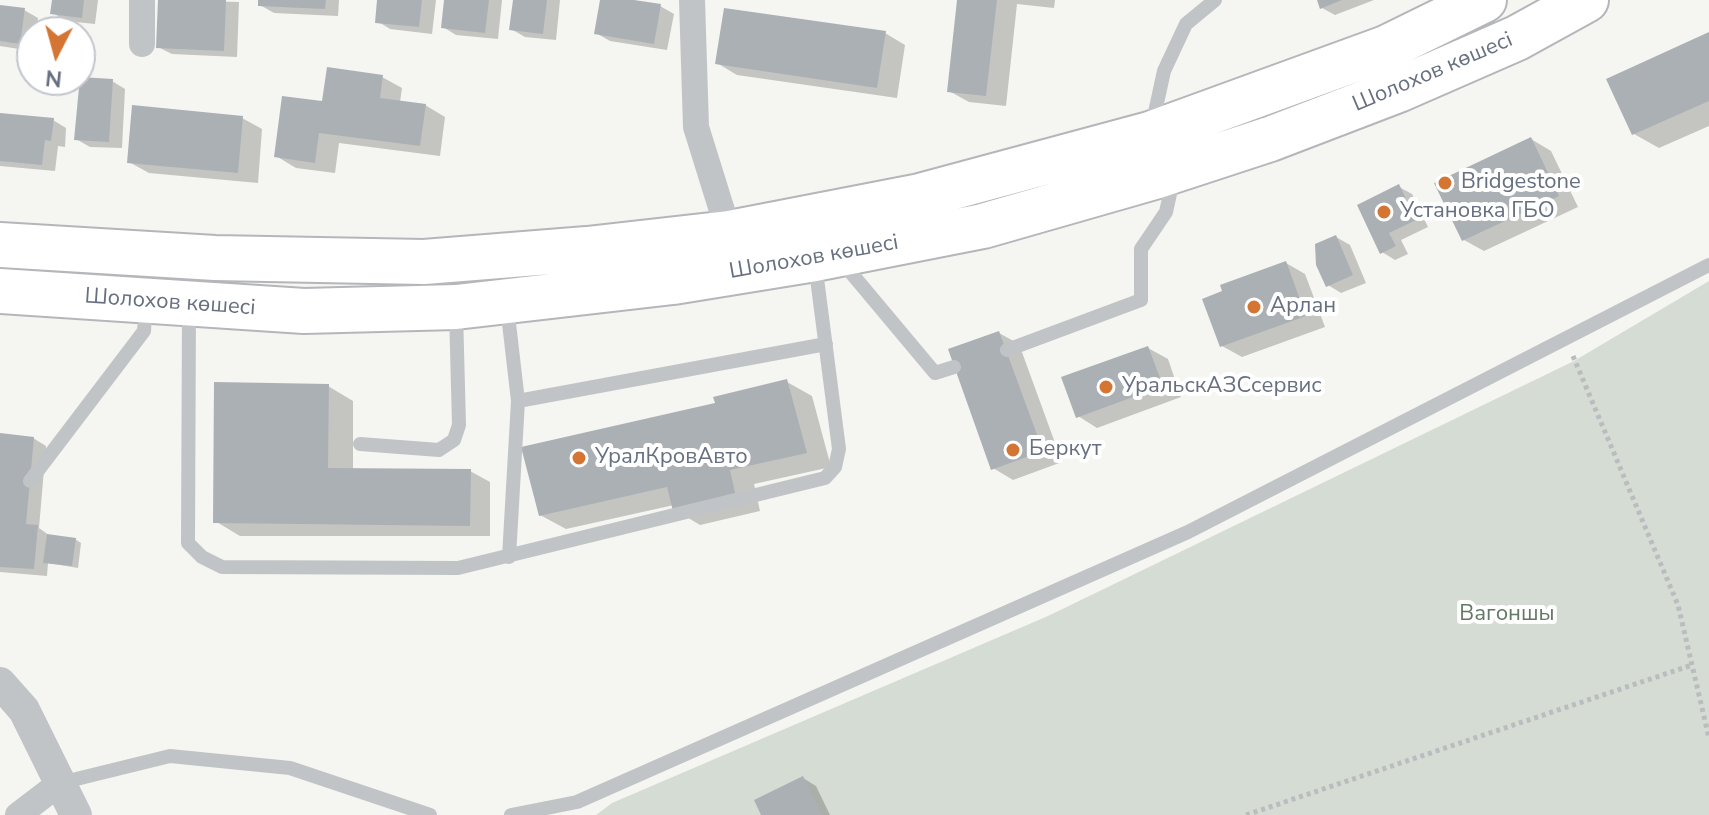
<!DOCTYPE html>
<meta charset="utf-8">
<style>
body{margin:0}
#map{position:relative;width:1709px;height:815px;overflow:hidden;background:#f5f5f2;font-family:"Nunito Sans",sans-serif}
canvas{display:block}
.north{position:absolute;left:16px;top:16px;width:80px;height:80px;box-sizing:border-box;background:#fff;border:2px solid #c2c6cc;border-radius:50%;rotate:186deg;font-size:22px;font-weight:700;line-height:32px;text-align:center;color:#677080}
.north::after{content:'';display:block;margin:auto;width:28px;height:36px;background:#d47533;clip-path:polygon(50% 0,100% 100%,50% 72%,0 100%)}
</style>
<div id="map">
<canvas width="1709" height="815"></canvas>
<div class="north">N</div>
</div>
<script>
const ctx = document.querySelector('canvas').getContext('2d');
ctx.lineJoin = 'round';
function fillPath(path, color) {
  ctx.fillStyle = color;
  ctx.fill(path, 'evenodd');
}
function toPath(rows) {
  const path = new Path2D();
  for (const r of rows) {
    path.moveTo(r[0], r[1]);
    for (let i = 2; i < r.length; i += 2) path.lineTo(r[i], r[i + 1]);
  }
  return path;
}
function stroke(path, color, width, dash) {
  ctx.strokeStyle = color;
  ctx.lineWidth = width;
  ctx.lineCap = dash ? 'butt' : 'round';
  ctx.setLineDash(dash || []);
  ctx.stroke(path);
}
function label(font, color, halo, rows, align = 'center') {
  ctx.font = font + ' "Nunito Sans",sans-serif';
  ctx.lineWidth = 8;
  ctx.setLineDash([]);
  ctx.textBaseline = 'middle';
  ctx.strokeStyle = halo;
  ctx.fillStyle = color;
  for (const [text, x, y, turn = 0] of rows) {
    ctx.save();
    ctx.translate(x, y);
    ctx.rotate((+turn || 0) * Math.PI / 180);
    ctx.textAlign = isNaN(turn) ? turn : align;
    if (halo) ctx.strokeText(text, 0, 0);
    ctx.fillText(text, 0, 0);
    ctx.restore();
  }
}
fillPath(toPath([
 [1709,281,1709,815,596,815,612,803,1048,616,1574,361]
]), '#d5dcd3');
fillPath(toPath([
 [54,0,98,0,95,24,66,21,53,13],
 [160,0,239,2,237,57,172,54,158,47],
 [260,0,339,0,338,16,274,13,260,5],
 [379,0,436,0,432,34,390,29,377,21],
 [446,0,502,0,498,39,456,35,443,27],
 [515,0,560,0,556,40,525,37,511,29],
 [602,0,622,0,660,6,674,14,667,50,610,41,596,33],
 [959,0,1055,0,1054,8,1017,4,1006,106,969,102,949,91],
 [1319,0,1374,0,1335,15,1322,8],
 [0,7,24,10,38,18,36,32,32,32,32,51,0,46],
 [885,33,905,45,897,98,737,75,717,63],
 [1709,35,1709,126,1659,148,1634,134],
 [382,77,402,88,400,102,425,105,445,117,440,156,339,143,335,173,296,168,276,156],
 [112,81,125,89,122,148,90,147,76,139],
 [0,115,53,120,66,128,65,147,58,146,55,171,0,166],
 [242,118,262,129,258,183,149,173,129,162],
 [1531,139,1551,151,1578,207,1484,251,1464,240],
 [1399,187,1412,194,1428,227,1401,240,1408,254,1395,260,1382,252],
 [1336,237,1350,245,1366,283,1341,293,1328,285],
 [1286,263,1305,274,1325,327,1242,357,1222,346],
 [999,333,1019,344,1062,462,1013,480,993,468],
 [1148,348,1168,359,1181,397,1097,428,1078,416],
 [787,382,812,396,831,467,754,484,760,511,700,525,675,510,674,505,566,529,540,515,718,404],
 [328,386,353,401,353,470,470,471,490,482,490,536,240,536,215,521],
 [0,435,33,438,46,446,39,528,50,536,75,539,81,543,78,568,48,563,47,576,0,572],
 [803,778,816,786,830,815,763,815]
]), '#0003');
fillPath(toPath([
 [52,0,84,0,82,18,50,14],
 [158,0,226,0,224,51,156,48],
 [258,0,326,0,325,9,258,6],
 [377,0,422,0,419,27,375,23],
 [444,0,489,0,485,33,441,28],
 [513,0,547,0,543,34,509,30],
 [600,0,634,0,661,4,654,44,594,34],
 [957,0,997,0,986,96,947,92],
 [1317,0,1342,0,1320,9],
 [0,5,25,8,20,44,0,41],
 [724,8,886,31,877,88,715,64],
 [1709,32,1709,101,1632,135,1606,79],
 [327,67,383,75,380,98,426,104,420,146,319,133,315,163,274,157,282,96,322,101],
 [80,77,113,79,109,142,74,140],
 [132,105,243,116,238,173,127,163],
 [0,113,54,118,51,141,45,140,42,165,0,161],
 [1531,137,1559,196,1462,241,1434,183],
 [1399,184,1416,220,1389,233,1396,246,1380,254,1357,205],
 [1336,235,1353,275,1326,287,1316,265,1315,244],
 [1286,261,1306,316,1220,347,1202,299,1222,291,1220,285],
 [999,331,1043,451,991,470,948,349],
 [1148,346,1163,386,1076,418,1061,377],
 [787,379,807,453,730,470,736,497,673,511,667,487,539,516,521,447,715,403,713,397],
 [214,382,329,384,328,468,471,469,470,526,213,523],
 [0,433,34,437,26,524,38,525,34,569,0,567],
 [47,534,76,538,72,566,43,563],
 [803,776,822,815,761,815,754,800]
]), '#abb0b5');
const trunk = toPath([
 [0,245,215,258,424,262,587,249,729,233,920,196,1150,134,1386,48,1484,0],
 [0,291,304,311,456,307,673,282,815,259,983,226,1154,177,1270,139,1398,90,1517,38,1586,0]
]);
stroke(trunk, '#b4b6ba', 48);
stroke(toPath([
 [1573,356,1678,605,1709,738],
 [1246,815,1692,665]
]), '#bbbcbf', 5, [4, 4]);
stroke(toPath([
 [1152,126,1164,71,1186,24,1215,0],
 [842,262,935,373,954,367],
 [507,306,518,401,826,344],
 [189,309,188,543,202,557,222,567,458,568,825,478,835,467,839,449,815,263],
 [1007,350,1141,300,1141,249,1166,212,1174,176],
 [360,444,439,450,454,440,459,425,456,311],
 [30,481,144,331,146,304],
 [509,557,518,401],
 [60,783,170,756,290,768,430,815],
 [511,815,577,802,1188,532,1709,265]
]), '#c1c4c7', 14);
stroke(toPath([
 [142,0,142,44],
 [692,0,696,127,729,233],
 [18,815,60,783]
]), '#c1c4c7', 26);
stroke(toPath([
 [0,683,24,710,76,815]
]), '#c1c4c7', 32);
stroke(trunk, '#fff', 44);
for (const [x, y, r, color] of [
 [1445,183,8,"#d47533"],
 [1384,212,8,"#d47533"],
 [1254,307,8,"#d47533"],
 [1106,387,8,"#d47533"],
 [1013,450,8,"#d47533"],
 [579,458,8,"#d47533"]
]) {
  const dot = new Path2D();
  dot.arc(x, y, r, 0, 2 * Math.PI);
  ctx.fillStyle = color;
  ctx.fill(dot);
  stroke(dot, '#fff', 3);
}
label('22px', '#677080', '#fff', [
 ["Шолохов көшесі",1433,73,-23],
 ["Шолохов көшесі",814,258,-10],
 ["Шолохов көшесі",170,303,4]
]);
label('22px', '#677080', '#fff', [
 ["Bridgestone",1461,183],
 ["Установка ГБО",1400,212],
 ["Арлан",1270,307],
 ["УральскАЗСсервис",1122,387],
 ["Беркут",1029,450],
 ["УралКровАвто",595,458]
], 'left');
label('22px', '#657865', '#fff', [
 ["Вагоншы",1507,615]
]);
</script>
